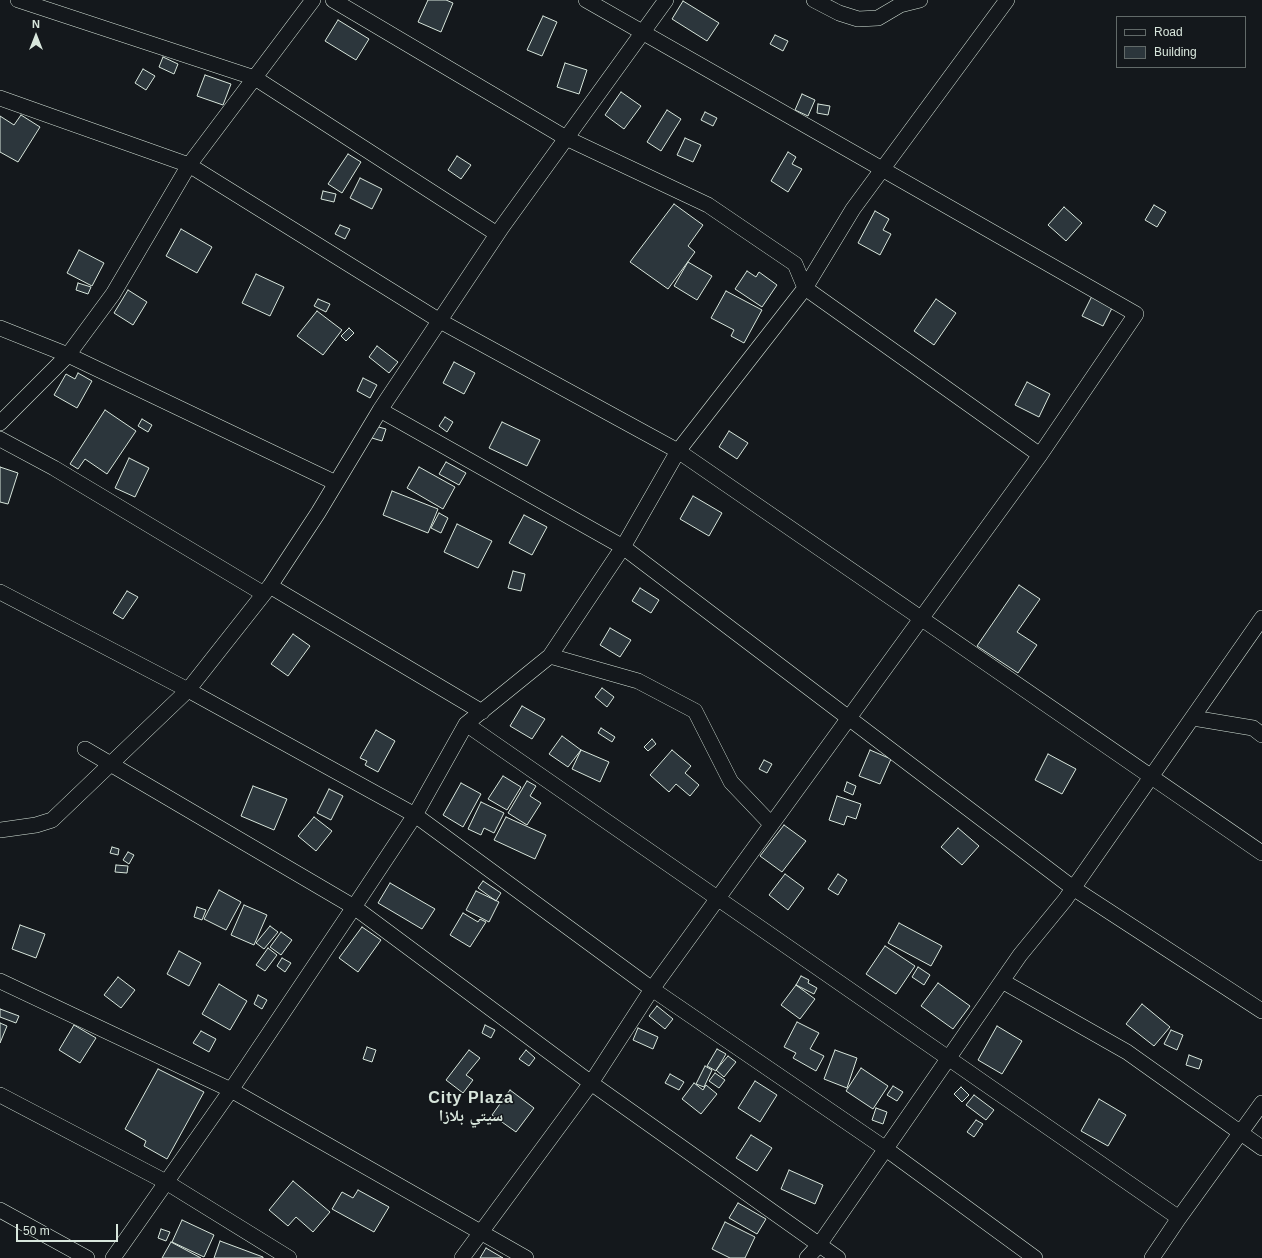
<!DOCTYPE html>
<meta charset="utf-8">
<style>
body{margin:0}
#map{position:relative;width:1262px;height:1258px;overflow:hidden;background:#14181c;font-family:Helvetica,sans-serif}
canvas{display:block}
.legend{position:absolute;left:1116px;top:16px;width:130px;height:52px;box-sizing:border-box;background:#14181c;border:1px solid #626a69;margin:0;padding:5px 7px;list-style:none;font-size:12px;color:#d8e6dc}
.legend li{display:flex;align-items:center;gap:8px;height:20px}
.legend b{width:20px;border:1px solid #626a69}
.north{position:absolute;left:16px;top:16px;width:40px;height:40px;-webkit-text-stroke:3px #14181c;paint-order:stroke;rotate:0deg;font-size:11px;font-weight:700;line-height:16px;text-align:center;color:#d8e6dc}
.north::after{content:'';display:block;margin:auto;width:14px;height:18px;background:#d8e6dc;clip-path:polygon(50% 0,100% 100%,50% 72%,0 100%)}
.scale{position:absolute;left:16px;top:1224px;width:102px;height:18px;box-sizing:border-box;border:2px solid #d8e6dc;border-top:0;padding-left:5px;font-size:12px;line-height:14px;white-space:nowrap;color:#d8e6dc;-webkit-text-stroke:3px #14181c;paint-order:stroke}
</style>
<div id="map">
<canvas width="1262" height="1258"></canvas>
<ul class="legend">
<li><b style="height:5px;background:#14181c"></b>Road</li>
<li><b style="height:11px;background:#2c363c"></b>Building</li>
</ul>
<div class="north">N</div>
<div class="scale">50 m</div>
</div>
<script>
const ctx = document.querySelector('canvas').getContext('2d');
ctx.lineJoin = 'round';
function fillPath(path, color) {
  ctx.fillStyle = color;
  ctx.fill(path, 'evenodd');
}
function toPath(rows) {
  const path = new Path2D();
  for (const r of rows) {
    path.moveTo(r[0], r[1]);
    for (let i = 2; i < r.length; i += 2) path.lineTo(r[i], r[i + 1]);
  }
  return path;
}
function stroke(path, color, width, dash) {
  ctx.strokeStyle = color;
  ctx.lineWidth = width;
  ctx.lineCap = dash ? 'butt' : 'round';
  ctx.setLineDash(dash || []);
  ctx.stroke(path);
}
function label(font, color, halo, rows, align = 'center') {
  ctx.font = font + ' Helvetica,"Noto Naskh Arabic",sans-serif';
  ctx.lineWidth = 3;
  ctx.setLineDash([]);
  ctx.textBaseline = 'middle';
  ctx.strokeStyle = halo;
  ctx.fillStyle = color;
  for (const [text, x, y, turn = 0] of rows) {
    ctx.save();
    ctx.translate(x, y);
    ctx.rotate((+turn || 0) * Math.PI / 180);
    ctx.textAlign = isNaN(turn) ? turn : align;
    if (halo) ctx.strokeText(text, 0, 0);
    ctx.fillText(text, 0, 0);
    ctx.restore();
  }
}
const building = toPath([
 [428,0,446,0,453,3,441,32,418,22,428,0],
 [683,1,719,23,707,41,672,19,683,1],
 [543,16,557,22,542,56,527,50,543,16],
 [338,20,369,39,356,60,325,41,338,20],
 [775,35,788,41,783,51,770,44,775,35],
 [163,57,178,64,174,74,159,67,163,57],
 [565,63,587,70,579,94,557,87,565,63],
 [143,69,155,76,146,90,135,83,143,69],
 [205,75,231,84,223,105,197,96,205,75],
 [621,92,641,106,624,129,605,115,621,92],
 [802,94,815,100,808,116,795,110,802,94],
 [818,104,830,106,828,115,817,113,818,104],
 [667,110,681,119,661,151,647,142,667,110],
 [705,112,717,118,713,126,701,120,705,112],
 [21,115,40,127,18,162,0,152,0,116,14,125,21,115],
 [685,138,701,145,693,162,677,155,685,138],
 [788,152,796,157,792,164,802,169,788,192,771,181,788,152],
 [348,154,361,162,342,193,328,184,348,154],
 [457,156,471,165,461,179,448,170,457,156],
 [360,178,382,189,372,209,350,198,360,178],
 [323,191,336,194,334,202,321,199,323,191],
 [674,204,703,225,688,246,695,252,668,289,630,262,674,204],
 [1154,205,1166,212,1157,227,1145,220,1154,205],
 [1064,207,1082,223,1066,241,1048,225,1064,207],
 [875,211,889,219,883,230,891,234,880,255,858,243,875,211],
 [340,225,350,229,345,239,335,234,340,225],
 [181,229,212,247,197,273,166,256,181,229],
 [79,250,104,263,92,286,67,273,79,250],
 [688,262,712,276,697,300,674,286,688,262],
 [747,271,756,277,759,272,777,285,762,307,735,289,747,271],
 [256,274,284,287,270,316,242,303,256,274],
 [78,283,91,287,88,294,76,290,78,283],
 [128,290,147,302,133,325,114,313,128,290],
 [726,291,762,310,744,343,731,336,734,330,711,318,726,291],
 [1093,294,1114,304,1103,326,1082,316,1093,294],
 [318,299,330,304,326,312,314,306,318,299],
 [936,299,956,313,934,345,914,331,936,299],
 [317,311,342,330,323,355,297,336,317,311],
 [349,328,354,333,346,341,341,336,349,328],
 [377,346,398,362,389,373,369,357,377,346],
 [454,362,475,373,464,394,443,383,454,362],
 [78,373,92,381,77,408,54,395,66,374,75,379,78,373],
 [363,378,377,385,370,398,357,391,363,378],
 [1027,382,1050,394,1039,417,1015,405,1027,382],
 [105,410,136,431,107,474,85,459,78,469,70,464,105,410],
 [445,417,453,422,447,432,439,426,445,417],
 [142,419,152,425,148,432,138,426,142,419],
 [502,422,540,440,527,466,489,448,502,422],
 [375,426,386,429,382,441,372,438,375,426],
 [729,431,748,443,737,459,719,447,729,431],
 [129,458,149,468,135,497,115,488,129,458],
 [446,462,466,473,459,485,439,474,446,462],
 [0,467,18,473,8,504,0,502,0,467],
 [419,467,455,487,443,509,407,488,419,467],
 [392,491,438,509,428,533,383,515,392,491],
 [693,496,722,513,709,536,680,519,693,496],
 [439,513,448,518,441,533,431,528,439,513],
 [524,515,547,527,532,555,509,543,524,515],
 [457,524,492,541,478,568,444,552,457,524],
 [513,571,525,574,521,591,508,588,513,571],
 [1019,585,1040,599,1017,632,1037,645,1018,673,977,646,1019,585],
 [640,588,659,600,651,613,632,601,640,588],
 [127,591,138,597,123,619,113,613,127,591],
 [610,628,631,640,620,657,600,645,610,628],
 [293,634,310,646,288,676,271,664,293,634],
 [602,688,614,697,607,707,595,697,602,688],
 [522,706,545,719,532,739,510,726,522,706],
 [601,728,615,737,612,742,598,733,601,728],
 [376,730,395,741,378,772,365,765,367,761,360,758,376,730],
 [562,736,581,750,568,767,549,754,562,736],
 [652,739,656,744,648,751,644,747,652,739],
 [581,750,609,762,600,782,572,769,581,750],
 [672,750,691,766,685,773,699,785,690,796,676,784,669,792,650,775,672,750],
 [870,750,891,759,880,784,859,776,870,750],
 [1048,754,1076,769,1062,794,1035,780,1048,754],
 [764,760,772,764,767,773,759,769,764,760],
 [503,776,521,787,507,810,488,799,503,776],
 [527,781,536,786,530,796,541,803,527,825,508,813,527,781],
 [847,782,856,786,853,795,844,791,847,782],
 [461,783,481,794,463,827,443,815,461,783],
 [253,786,287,799,274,830,241,816,253,786],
 [329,789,343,796,331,820,317,813,329,789],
 [837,796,861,804,856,819,847,816,844,825,829,820,837,796],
 [481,802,504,813,494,833,484,828,481,835,468,829,481,802],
 [314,817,332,831,316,851,298,836,314,817],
 [506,817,546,835,535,859,494,840,506,817],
 [784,825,806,841,782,872,760,856,784,825],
 [958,828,979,846,962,865,941,847,958,828],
 [112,847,119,849,118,855,110,853,112,847],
 [128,852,134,855,129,864,123,860,128,852],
 [116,865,128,866,127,873,115,872,116,865],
 [785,874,804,888,788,910,769,895,785,874],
 [838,874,847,880,838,895,828,889,838,874],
 [483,881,501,893,496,901,478,888,483,881],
 [390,883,435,909,422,929,378,903,390,883],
 [219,890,241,902,226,930,204,919,219,890],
 [476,891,499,902,489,922,466,910,476,891],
 [244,905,267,915,254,945,231,935,244,905],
 [197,907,206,910,202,920,194,917,197,907],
 [463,913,478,922,480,919,486,922,470,947,450,935,463,913],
 [899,923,942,946,931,966,888,943,899,923],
 [20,925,45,934,36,958,12,949,20,925],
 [270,926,278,932,264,949,256,943,270,926],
 [362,927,381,940,358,972,339,958,362,927],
 [281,932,292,940,281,955,270,947,281,932],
 [885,946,915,966,896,994,866,974,885,946],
 [268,948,277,955,265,971,256,965,268,948],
 [179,951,201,963,189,986,167,974,179,951],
 [282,958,291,963,285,972,277,966,282,958],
 [918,967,930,975,924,985,912,977,918,967],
 [801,976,809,980,808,983,817,988,814,994,796,985,801,976],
 [118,977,135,990,121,1008,104,995,118,977],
 [938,983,970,1006,953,1029,921,1006,938,983],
 [219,984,247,1001,230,1030,202,1014,219,984],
 [796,985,815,999,800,1019,781,1005,796,985],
 [258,995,267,1000,262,1009,254,1004,258,995],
 [1142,1004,1170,1027,1154,1046,1126,1024,1142,1004],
 [657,1006,673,1019,665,1029,649,1016,657,1006],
 [0,1009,19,1016,16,1023,0,1017,0,1009],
 [797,1022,819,1033,810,1049,824,1056,816,1071,793,1058,796,1053,784,1047,797,1022],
 [0,1023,7,1026,0,1043,0,1023],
 [74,1025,96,1038,80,1063,59,1050,74,1025],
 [485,1025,495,1030,491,1038,482,1033,485,1025],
 [997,1026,1022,1041,1002,1074,978,1060,997,1026],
 [638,1028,658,1037,653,1049,633,1040,638,1028],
 [1171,1030,1183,1035,1177,1050,1164,1044,1171,1030],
 [201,1031,216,1039,209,1052,193,1043,201,1031],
 [367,1047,376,1050,372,1062,363,1059,367,1047],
 [717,1049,726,1054,716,1071,707,1066,717,1049],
 [469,1050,480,1058,466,1075,473,1080,463,1093,446,1080,469,1050],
 [526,1050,535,1058,529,1066,519,1059,526,1050],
 [835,1050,857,1058,847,1088,824,1079,835,1050],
 [1189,1055,1202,1060,1199,1069,1186,1065,1189,1055],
 [728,1056,736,1062,724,1077,716,1070,728,1056],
 [705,1066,712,1070,704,1087,696,1084,705,1066],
 [861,1068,888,1086,873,1109,846,1091,861,1068],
 [158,1069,204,1092,167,1159,144,1146,146,1141,125,1129,158,1069],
 [715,1073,725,1080,719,1088,709,1081,715,1073],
 [670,1074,684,1082,679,1090,665,1083,670,1074],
 [755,1081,777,1095,760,1122,738,1108,755,1081],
 [694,1083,703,1090,706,1085,717,1094,701,1114,682,1099,694,1083],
 [893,1086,903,1092,897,1101,887,1095,893,1086],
 [961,1087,969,1095,962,1102,954,1094,961,1087],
 [510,1090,534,1108,516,1132,492,1115,510,1090],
 [974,1095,994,1110,986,1120,966,1105,974,1095],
 [1099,1099,1126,1115,1108,1146,1081,1131,1099,1099],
 [876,1108,887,1112,883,1124,872,1120,876,1108],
 [976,1120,983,1124,974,1137,967,1132,976,1120],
 [751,1135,772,1148,757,1171,736,1158,751,1135],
 [789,1170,823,1185,815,1204,781,1189,789,1170],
 [293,1181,330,1212,313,1232,296,1217,288,1226,269,1210,293,1181],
 [358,1190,389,1207,374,1232,332,1209,342,1192,353,1198,358,1190],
 [738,1203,766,1219,757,1234,729,1218,738,1203],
 [182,1220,214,1235,204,1257,172,1242,182,1220],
 [725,1222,755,1237,745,1258,730,1258,712,1249,725,1222],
 [161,1229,170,1232,166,1241,158,1238,161,1229],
 [220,1241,263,1257,263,1258,214,1258,220,1241],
 [171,1242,201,1258,162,1258,171,1242],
 [486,1248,503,1258,480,1258,486,1248]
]);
fillPath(building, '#2c363c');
stroke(building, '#d8e6dc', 1);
const minor = toPath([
 [18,0,255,78,497,234],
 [333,0,566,138,708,205,795,264,805,288,1040,455],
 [814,0,839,13,858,19,878,18,900,5,920,0],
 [0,98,189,165,440,321,678,451,1262,853],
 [0,328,68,355,336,483],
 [380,410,623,547,1073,888,1262,1011],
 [0,423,68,355,113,294,189,165,313,0],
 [0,439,54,468,264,594],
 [270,586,482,712],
 [0,592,188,690,415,815,652,989,886,1149,1035,1258],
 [550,656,638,681,695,711,731,782,771,824],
 [1193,718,1253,728,1262,735],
 [466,724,1179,1218,1262,1103],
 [85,749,354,907,591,1083,838,1258],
 [0,830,36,825,52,820,188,690,270,586,318,513,380,410,502,227,666,0],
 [0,981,231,1090,526,1258],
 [1002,981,1127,1052,1262,1148],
 [0,1095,166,1182,289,1258],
 [0,1210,87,1258],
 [113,1258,231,1090,354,907,415,815,466,724,550,656,623,547,678,451,805,288,853,209,1007,0],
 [462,1258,591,1083,652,989,718,898,1040,455,1136,314,586,0],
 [807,1258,819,1245,1020,955,1065,900,1262,618],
 [1152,1258,1179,1218]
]);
stroke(minor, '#d8e6dc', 16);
stroke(minor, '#14181c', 15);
ctx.letterSpacing = '1px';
label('bold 16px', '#d8e6dc', '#14181c', [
 ["City Plaza",471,1099],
 ["سيتي بلازا",471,1117]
]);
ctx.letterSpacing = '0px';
</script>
